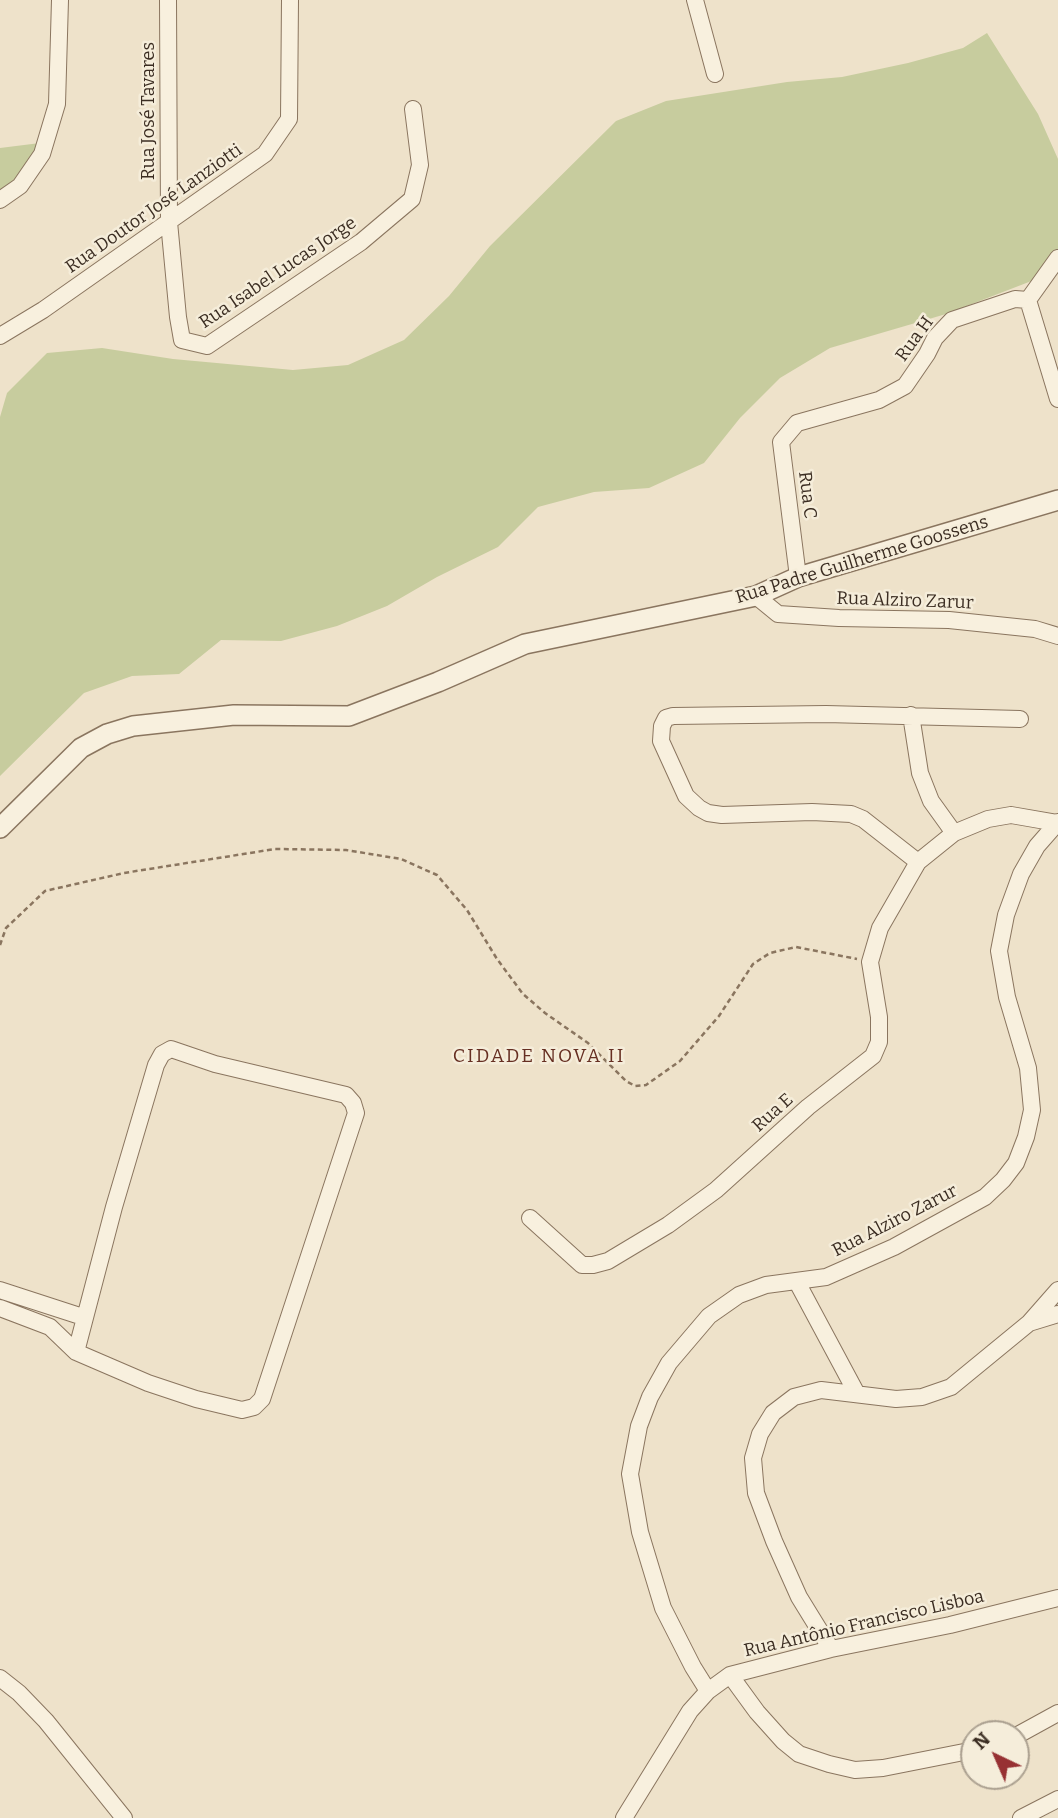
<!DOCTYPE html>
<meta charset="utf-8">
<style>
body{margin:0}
#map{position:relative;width:1058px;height:1818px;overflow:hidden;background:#eee2ca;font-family:Bitter,serif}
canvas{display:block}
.north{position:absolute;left:960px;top:1720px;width:70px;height:70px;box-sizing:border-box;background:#f5edda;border:2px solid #aba090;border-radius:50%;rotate:316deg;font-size:19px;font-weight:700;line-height:28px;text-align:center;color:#3b2d22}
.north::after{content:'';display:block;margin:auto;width:24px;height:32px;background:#973133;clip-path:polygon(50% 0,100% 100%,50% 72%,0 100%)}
</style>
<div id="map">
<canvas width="1058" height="1818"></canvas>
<div class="north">N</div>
</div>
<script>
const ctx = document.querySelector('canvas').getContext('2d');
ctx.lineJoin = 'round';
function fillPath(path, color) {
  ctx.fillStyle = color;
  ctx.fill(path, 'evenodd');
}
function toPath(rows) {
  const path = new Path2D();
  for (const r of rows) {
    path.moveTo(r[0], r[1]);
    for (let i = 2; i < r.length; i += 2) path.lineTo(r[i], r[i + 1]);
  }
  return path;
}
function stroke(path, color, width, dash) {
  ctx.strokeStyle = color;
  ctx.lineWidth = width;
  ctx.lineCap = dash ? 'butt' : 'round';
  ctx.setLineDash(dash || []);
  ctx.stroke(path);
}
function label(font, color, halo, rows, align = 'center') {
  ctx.font = font + ' Bitter,serif';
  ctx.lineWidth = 5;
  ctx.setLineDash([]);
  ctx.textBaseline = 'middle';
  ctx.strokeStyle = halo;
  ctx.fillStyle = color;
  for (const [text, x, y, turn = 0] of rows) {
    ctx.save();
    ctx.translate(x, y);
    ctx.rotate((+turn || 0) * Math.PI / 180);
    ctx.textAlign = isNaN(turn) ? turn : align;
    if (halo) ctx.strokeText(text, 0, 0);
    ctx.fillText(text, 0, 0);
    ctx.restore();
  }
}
fillPath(toPath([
 [987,33,1038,114,1058,159,1058,260,1047,275,946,314,830,348,780,378,740,418,704,463,649,488,594,492,538,507,498,547,437,577,387,606,337,626,281,641,221,640,179,674,132,676,84,693,0,776,0,417,7,393,47,353,102,348,173,359,293,370,348,365,404,340,449,296,490,246,616,121,666,101,787,82,842,77,908,63,963,48],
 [40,143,18,180,0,193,0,148]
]), '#c7cc9e');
const minor = toPath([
 [168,0,169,222,178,317,182,340,207,346,361,242,412,199,420,165,413,109],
 [695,0,715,74],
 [0,200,20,186,42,154,57,104,60,0],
 [1028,300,1058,399],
 [1028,300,1058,258],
 [0,336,43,310,265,154,289,119,290,0],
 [798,577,781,442,797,423,879,400,905,386,927,354,935,338,952,320,1015,299,1028,300],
 [756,596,778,614,839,618,949,620,1035,629,1058,636],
 [911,715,920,773,931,801,954,833],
 [918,862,863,819,851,814,812,812,722,815,708,813,699,808,686,796,661,741,662,726,666,718,673,716,826,714,1020,719],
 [530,1218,582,1265,593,1265,608,1261,668,1225,716,1190,808,1107,873,1056,879,1042,879,1017,870,962,880,928,918,862,954,833,988,819,1011,815,1057,823],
 [797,1282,857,1394],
 [0,1290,83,1317],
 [0,1308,50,1327,76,1352,148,1383,196,1399,242,1410,254,1407,262,1399,356,1113,353,1103,346,1095,215,1064,171,1049,162,1054,156,1065,114,1207,76,1352],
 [1029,1323,1058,1290],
 [831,1649,799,1597,774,1541,756,1493,753,1458,760,1434,773,1413,794,1397,821,1390,896,1399,922,1397,951,1387,1029,1323,1058,1314],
 [730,1675,757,1712,783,1741,799,1754,829,1764,855,1770,883,1768,974,1750],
 [0,1678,19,1693,46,1721,124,1818],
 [708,1691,693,1667,663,1608,640,1532,630,1474,639,1426,650,1397,669,1363,709,1316,739,1295,766,1285,826,1277,894,1247,985,1197,1003,1180,1016,1163,1026,1137,1032,1110,1028,1068,1007,997,999,951,1006,915,1021,874,1037,846,1058,822],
 [1016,1736,1058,1713],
 [624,1818,690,1711,708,1691,730,1675,831,1649,950,1625,1058,1598],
 [1021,1818,1058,1799]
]);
const tertiary = toPath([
 [0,828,81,748,107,734,133,726,234,715,349,716,438,682,525,644,756,596,798,577,1058,500]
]);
stroke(minor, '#8a755f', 18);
stroke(tertiary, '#8a755f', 22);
stroke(toPath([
 [0,945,6,928,45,891,124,873,275,849,346,850,401,859,437,875,467,910,497,959,523,994,545,1013,588,1043,626,1081,635,1086,646,1085,680,1061,719,1016,753,964,770,953,796,947,857,959]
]), '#8a755f', 2.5, [5, 3.5]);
stroke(minor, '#f8f0de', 16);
stroke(tertiary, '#f8f0de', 19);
label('18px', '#3b2d22', '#f5edda', [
 ["Rua José Tavares",149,111,-90],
 ["Rua Doutor José Lanziotti",154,209,-35],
 ["Rua Isabel Lucas Jorge",278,273,-34],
 ["Rua H",915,339,-54],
 ["Rua C",807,495,83],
 ["Rua Padre Guilherme Goossens",862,560,-17],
 ["Rua Alziro Zarur",905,601,2],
 ["Rua E",773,1113,-42],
 ["Rua Alziro Zarur",895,1221,-27],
 ["Rua Antônio Francisco Lisboa",864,1624,-13]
]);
ctx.letterSpacing = '2px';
label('19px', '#662f22', '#f5edda', [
 ["CIDADE NOVA II",539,1057]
]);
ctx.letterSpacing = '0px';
</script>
